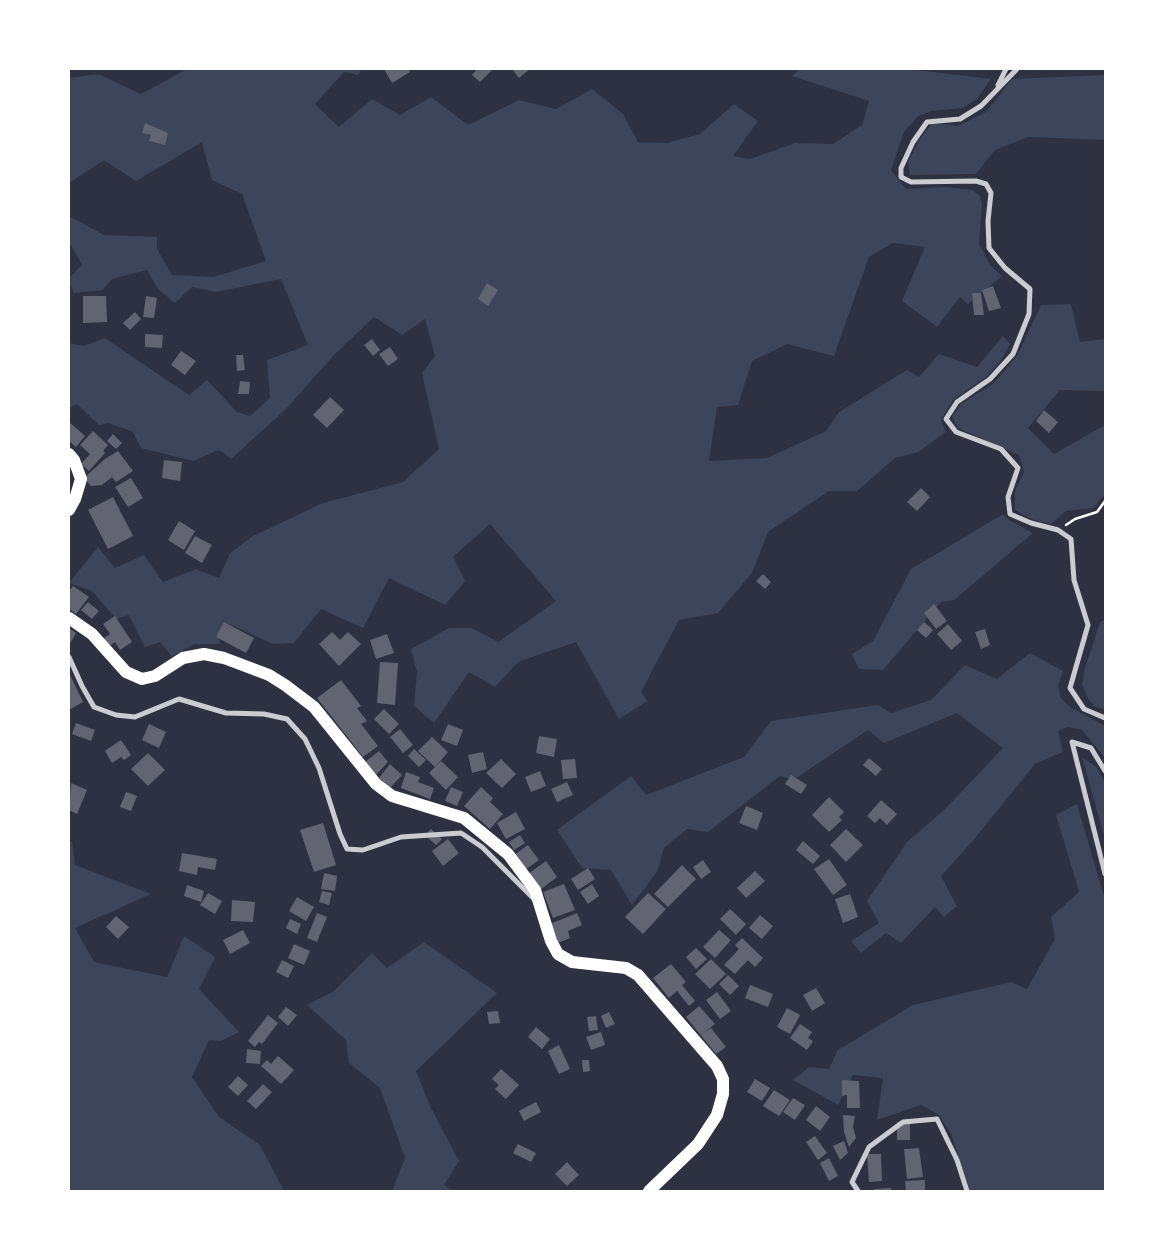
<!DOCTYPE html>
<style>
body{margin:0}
#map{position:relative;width:1174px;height:1260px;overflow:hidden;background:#2d3142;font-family:Overpass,sans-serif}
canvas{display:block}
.frame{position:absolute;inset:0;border:70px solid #fff;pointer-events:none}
</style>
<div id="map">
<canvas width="1174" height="1260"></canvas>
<div class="frame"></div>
</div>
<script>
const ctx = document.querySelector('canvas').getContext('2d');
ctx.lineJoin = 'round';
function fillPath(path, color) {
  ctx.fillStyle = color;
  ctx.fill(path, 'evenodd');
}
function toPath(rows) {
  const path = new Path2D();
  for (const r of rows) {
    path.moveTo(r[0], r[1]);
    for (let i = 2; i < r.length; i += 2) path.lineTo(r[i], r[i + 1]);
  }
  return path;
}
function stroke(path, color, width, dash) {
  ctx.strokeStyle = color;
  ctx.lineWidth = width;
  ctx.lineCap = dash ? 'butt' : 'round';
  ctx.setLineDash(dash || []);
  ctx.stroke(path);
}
fillPath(toPath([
 [187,69,362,69,358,75,344,72,315,104,339,127,372,99,400,115,431,97,468,125,519,100,556,109,592,89,623,114,638,142,667,143,700,134,734,104,758,121,733,156,750,159,795,143,833,144,862,125,869,101,792,76,800,69,909,69,991,79,977,99,963,108,932,111,918,116,904,132,891,170,906,189,947,187,972,190,980,196,982,205,979,244,991,266,1002,276,968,304,960,297,937,327,902,301,925,247,893,243,869,257,834,356,787,344,752,361,738,405,717,407,709,461,767,458,826,431,839,412,907,370,919,377,939,354,977,367,1003,336,1010,344,1000,362,986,377,953,400,941,420,946,432,918,452,895,458,857,491,829,491,768,532,752,573,718,613,679,620,641,692,647,701,619,719,576,642,518,662,495,687,469,672,434,723,414,706,417,672,411,649,449,628,472,628,498,642,556,601,490,524,453,557,465,581,445,605,389,578,363,628,321,609,294,643,273,644,227,623,219,644,194,644,172,657,160,642,145,647,129,615,116,619,92,591,69,583,98,547,115,568,144,555,163,582,196,569,219,578,230,553,253,536,323,503,403,482,439,449,422,373,435,356,425,319,402,335,374,317,334,355,285,410,231,459,219,450,193,461,141,448,133,432,109,423,99,425,77,404,69,408,69,343,84,346,105,338,189,395,207,380,237,412,250,416,270,398,267,360,308,345,281,279,216,292,192,287,175,303,158,289,147,270,112,279,103,290,74,293,69,282,69,278,82,265,69,242,69,216,104,235,157,237,157,249,172,275,213,277,266,261,242,194,212,180,202,142,136,181,104,160,69,183,69,78,98,74,141,94],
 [1105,75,1105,140,1028,137,995,150,976,174,910,175,908,162,920,139,932,123,958,126,986,112,1012,79],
 [1071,304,1080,342,1105,339,1105,391,1060,390,1028,428,1054,454,1105,425,1105,494,1093,508,1066,511,1051,524,1031,519,1015,510,1015,491,1024,472,1019,455,958,428,952,417,961,404,994,383,1017,356,1041,305],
 [1003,514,1009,520,1033,533,954,600,941,602,883,670,859,669,852,654,873,641,911,569],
 [1105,620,1105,710,1094,706,1087,697,1082,684,1084,671,1100,622],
 [1030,653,1063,671,1058,686,1061,698,1070,707,1105,726,1105,758,1082,730,1068,727,1058,731,1063,752,1035,764,971,843,941,876,957,906,944,917,935,907,901,943,886,933,861,953,851,941,879,923,867,901,907,842,944,810,1003,748,957,713,884,743,868,730,793,780,780,776,708,832,687,829,664,848,657,872,632,905,611,870,582,868,557,830,631,776,646,795,744,757,771,721,878,705,891,713,931,700,965,665,997,679],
 [1082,757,1096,767,1105,782,1105,839],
 [1077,804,1105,900,1105,1191,970,1191,951,1134,939,1115,921,1105,877,1120,883,1078,853,1075,838,1105,793,1080,809,1067,829,1069,838,1050,913,1005,1011,982,1027,989,1055,939,1051,917,1079,892,1056,815],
 [69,842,72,842,75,865,151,894,75,928,94,962,167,977,184,936,215,957,199,989,239,1032,221,1041,209,1040,192,1077,219,1117,260,1145,284,1191,69,1191],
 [424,942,497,993,416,1071,430,1106,459,1161,444,1185,453,1191,392,1191,405,1158,380,1088,349,1063,346,1040,307,1005,334,991,372,953,387,968]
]), '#3c4559');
fillPath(toPath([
 [384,69,408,69,410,72,392,83],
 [477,69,493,69,480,82,472,75],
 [512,69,530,69,519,78],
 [145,123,168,133,165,145,149,141,151,135,142,133],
 [487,283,498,290,488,306,478,299],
 [993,286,1001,308,989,311,982,290],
 [972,293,981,293,984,315,974,315],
 [83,296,106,296,107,322,83,323],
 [146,296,157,298,154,318,143,317],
 [135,312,141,319,130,330,123,323],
 [145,334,163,335,162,348,145,347],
 [372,339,380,350,373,356,364,345],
 [390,347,398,359,388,366,379,354],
 [181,351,196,361,185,375,171,365],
 [236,355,243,355,245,370,237,371],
 [240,381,250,382,249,394,238,394],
 [330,397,344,410,327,428,313,415],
 [1044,410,1058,422,1049,433,1036,421],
 [69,422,85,436,76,447,69,441],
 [93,431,108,445,103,451,105,453,89,471,81,464,90,454,80,445],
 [113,434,122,443,116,449,107,441],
 [118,451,133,471,116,482,112,477,102,485,91,486,84,478,105,459],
 [164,460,182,462,180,481,162,478],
 [131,478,143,498,128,507,115,487],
 [921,488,930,497,917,511,907,502],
 [113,497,133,536,108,549,88,510],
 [179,521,195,531,184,550,168,540],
 [195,536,212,545,202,563,185,553],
 [763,574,771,582,765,589,756,581],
 [73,586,89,597,76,614,69,609,69,591],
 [88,602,99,611,92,619,81,610],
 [934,604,947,621,936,629,924,613],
 [115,616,132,642,120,650,115,642,109,646,104,638,110,634,103,624],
 [224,622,254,638,246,653,216,637],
 [924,622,933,630,926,638,917,630],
 [948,624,962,641,951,650,937,634],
 [69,628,76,633,69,645],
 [985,629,990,645,981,649,975,632],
 [332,632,340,640,348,632,361,644,339,666,319,644],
 [387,634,394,653,376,659,370,640],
 [380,662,398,663,395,705,377,703],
 [69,673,83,702,69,710],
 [341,680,361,706,357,708,367,721,361,724,378,746,363,757,317,698],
 [384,709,399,724,389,734,374,719],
 [76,723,95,730,91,741,72,734],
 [149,724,166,732,159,748,142,740],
 [448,724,463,730,457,746,441,740],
 [400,729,413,745,403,753,390,737],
 [539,736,557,739,554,757,536,753],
 [432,737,448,752,435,767,418,751],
 [121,740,131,755,124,760,121,757,112,763,105,751],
 [414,749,426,760,419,767,408,756],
 [379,751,388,762,376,775,365,762],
 [483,752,487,769,472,773,468,755],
 [148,753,165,770,148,786,131,769],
 [869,758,882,769,876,776,863,765],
 [501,759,516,774,502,788,486,773],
 [575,759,577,778,563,779,561,760],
 [441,761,458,777,446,790,429,773],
 [390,764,402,775,390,788,379,778],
 [540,771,546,786,531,792,525,777],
 [406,772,420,777,418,782,434,788,430,799,401,788],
 [791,775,807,785,801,794,785,784],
 [567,782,573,795,557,802,551,789],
 [71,783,87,790,77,814,69,810],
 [451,787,463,792,457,806,445,801],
 [481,787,493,798,490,802,503,814,490,829,464,806],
 [126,792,137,796,131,811,120,807],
 [829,797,844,812,839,817,842,820,829,832,812,815],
 [881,800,897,814,887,825,880,818,875,823,867,816],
 [746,806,763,813,757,830,739,823],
 [516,812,525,829,506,839,497,823],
 [323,823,336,865,314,872,300,830],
 [431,829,442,839,436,845,425,835],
 [846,829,863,845,846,862,830,845],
 [520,835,525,843,514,850,509,842],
 [448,839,459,853,443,866,432,851],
 [803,841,820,856,813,864,796,850],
 [528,845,539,860,525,870,514,855],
 [182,853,217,859,215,870,198,867,197,875,179,871],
 [829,859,847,885,833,895,814,869],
 [703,860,711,872,701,879,693,867],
 [546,861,557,877,540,890,528,874],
 [682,865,696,879,668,907,654,894],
 [588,868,595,879,578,890,571,879],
 [755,871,765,881,746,898,737,888],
 [324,873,337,876,335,891,321,889],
 [564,884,575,910,553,918,543,892],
 [592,884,599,896,588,904,580,892],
 [187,885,204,891,201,902,184,896],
 [322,891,332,893,329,905,319,902],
 [208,893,222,901,215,914,200,905],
 [648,893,666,909,643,934,625,917],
 [850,894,858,917,843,923,835,899],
 [297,897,314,907,306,921,289,911],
 [232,900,255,902,253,922,231,921],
 [730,909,746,924,736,935,720,919],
 [317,913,327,917,317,942,307,938],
 [577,913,582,925,568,931,570,938,558,943,550,924],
 [760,915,773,926,762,939,749,928],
 [116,916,129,927,118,939,106,927],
 [290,919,301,924,297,934,286,928],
 [243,930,250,943,230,954,223,940],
 [719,930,731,940,715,958,703,947],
 [742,938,763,958,755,967,748,960,735,974,724,965,739,949,735,945],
 [294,944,310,951,304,965,288,958],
 [696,948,707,959,696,969,686,957],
 [711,959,726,974,710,989,695,974],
 [282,960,294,966,288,978,276,972],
 [671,964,686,982,682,985,695,1001,689,1006,677,991,669,998,653,978],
 [728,975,739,986,730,995,719,984],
 [750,985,773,994,768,1007,745,998],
 [816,988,825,1003,812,1011,803,995],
 [717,992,731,1011,720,1019,706,1000],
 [699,1006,715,1024,704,1033,711,1028,726,1047,716,1054,686,1017],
 [286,1007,297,1015,288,1026,278,1017],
 [787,1008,800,1015,790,1034,777,1027],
 [498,1011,500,1023,489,1024,487,1012],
 [609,1012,615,1024,606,1028,601,1016],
 [268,1015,278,1023,262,1044,259,1042,255,1047,248,1041],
 [596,1016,598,1030,589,1031,587,1017],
 [800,1024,812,1032,808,1038,813,1041,807,1050,790,1038],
 [536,1027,550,1039,542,1049,528,1037],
 [601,1032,605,1045,591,1050,586,1037],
 [559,1045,570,1069,559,1074,548,1051],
 [247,1049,261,1051,260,1064,246,1063],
 [278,1056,294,1070,281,1084,261,1066,267,1060,271,1064],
 [582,1060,589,1060,590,1071,583,1072],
 [501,1069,519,1085,506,1099,495,1089,499,1085,492,1079],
 [238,1076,248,1085,238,1096,228,1087],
 [755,1079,770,1088,762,1101,747,1092],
 [842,1080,859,1081,860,1108,847,1108,847,1095,842,1096],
 [263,1084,272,1092,256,1109,247,1101],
 [774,1090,790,1100,779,1116,763,1106],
 [793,1098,805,1105,795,1120,783,1112],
 [536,1102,541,1112,524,1121,519,1111],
 [816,1106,830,1117,820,1131,806,1120],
 [843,1115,855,1116,853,1127,856,1138,849,1147,844,1132],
 [897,1122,910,1122,910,1140,897,1140],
 [815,1136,827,1153,818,1160,806,1142],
 [844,1141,848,1153,840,1160,833,1146],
 [518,1144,536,1153,531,1162,513,1153],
 [919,1148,923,1177,907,1179,904,1149],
 [867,1154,881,1154,882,1181,869,1182],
 [829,1158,838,1176,829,1181,820,1163],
 [567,1162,579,1175,567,1186,555,1174],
 [925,1180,925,1191,906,1191,905,1181],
 [891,1188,891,1191,874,1191,874,1189]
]), '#626471');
stroke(toPath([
 [1066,525,1075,519,1097,512,1105,501]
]), '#fff', 2.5);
stroke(toPath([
 [1017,69,981,106,960,119,927,122,913,142,901,168,901,177,911,182,976,181,986,184,991,193,988,221,989,248,1005,268,1030,289,1029,314,1013,354,990,379,957,402,946,419,956,432,1001,449,1018,468,1008,497,1010,514,1031,523,1058,530,1071,539,1074,580,1088,625,1070,688,1084,709,1105,718],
 [998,85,1006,69],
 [69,657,82,686,94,707,116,715,135,717,179,699,226,713,264,714,287,719,305,739,319,768,340,834,347,849,363,850,401,837,461,833,482,847,535,900],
 [1105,771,1091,748,1072,742,1105,874],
 [858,1191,852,1182,869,1147,903,1122,937,1119,957,1160,967,1191]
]), '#caccd0', 5);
stroke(toPath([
 [69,454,74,460,81,479,75,499,69,510],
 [69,618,92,634,126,672,142,679,155,676,183,658,204,654,224,658,269,675,285,685,314,707,376,784,392,796,464,818,508,854,535,890,551,941,558,954,572,962,626,968,638,975,717,1066,723,1079,723,1094,717,1115,698,1144,649,1191]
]), '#fff', 12);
</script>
